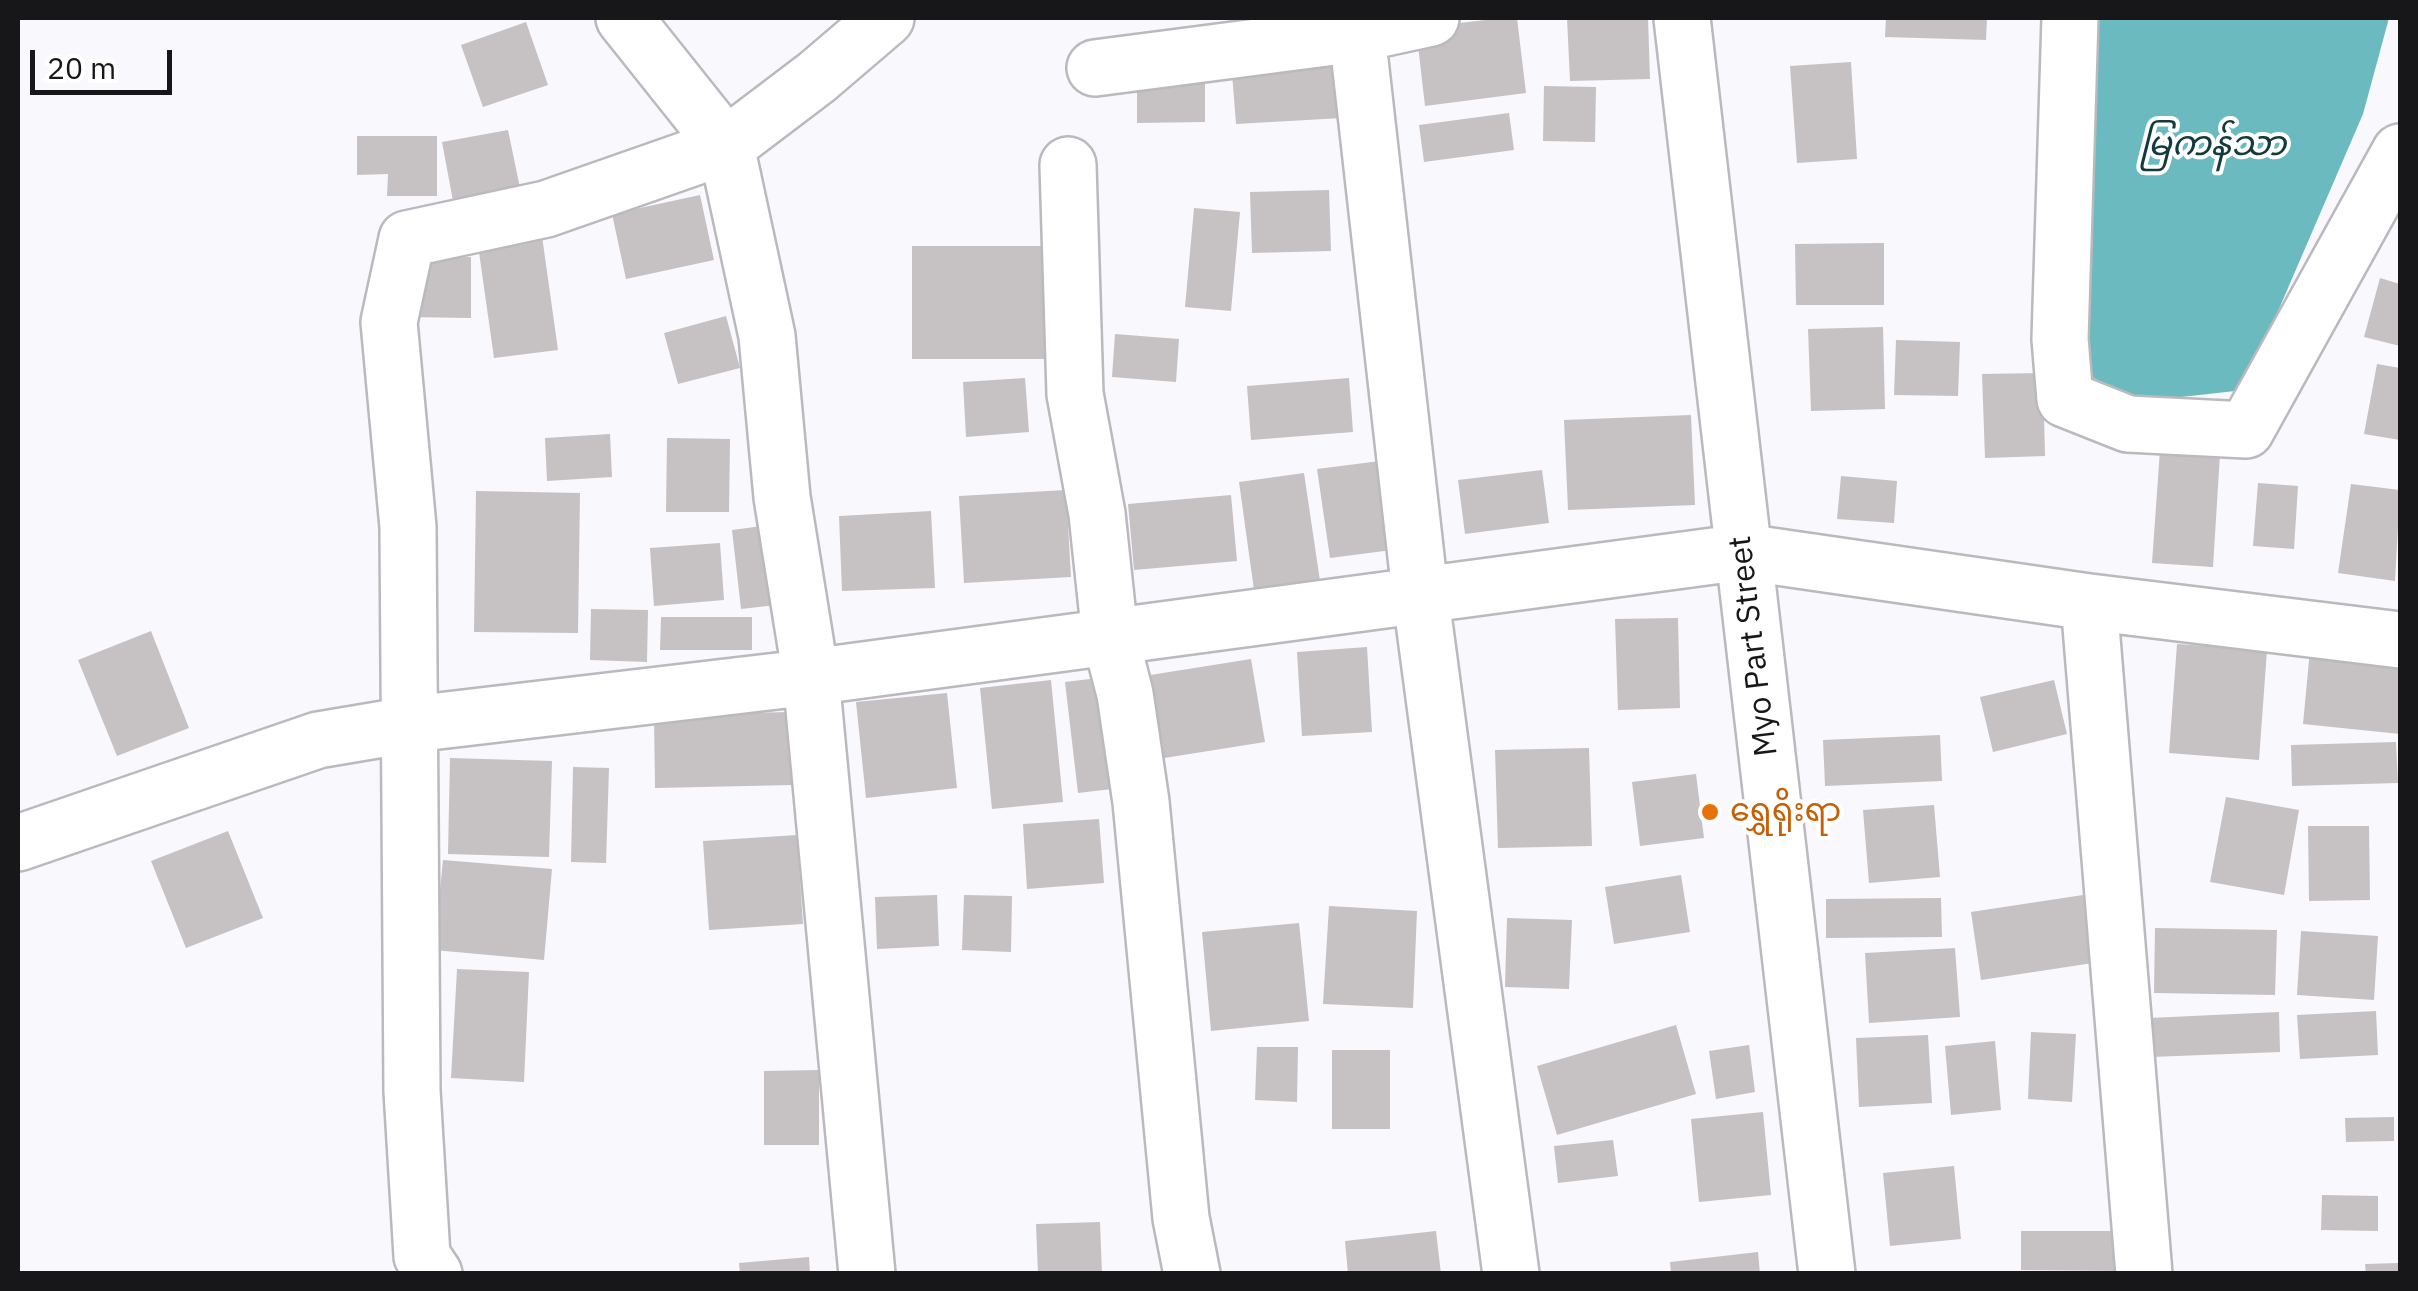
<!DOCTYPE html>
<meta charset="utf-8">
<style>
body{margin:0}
#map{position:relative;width:2418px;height:1291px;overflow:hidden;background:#f9f8fd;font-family:"IBM Plex Sans",sans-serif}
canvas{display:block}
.frame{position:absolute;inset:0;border:20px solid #171719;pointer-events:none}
.scale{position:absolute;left:30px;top:50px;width:142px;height:45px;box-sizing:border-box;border:5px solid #171719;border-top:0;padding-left:12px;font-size:30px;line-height:35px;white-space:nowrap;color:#171719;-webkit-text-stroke:8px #fff;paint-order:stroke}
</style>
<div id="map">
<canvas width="2418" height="1291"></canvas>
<div class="frame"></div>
<div class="scale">20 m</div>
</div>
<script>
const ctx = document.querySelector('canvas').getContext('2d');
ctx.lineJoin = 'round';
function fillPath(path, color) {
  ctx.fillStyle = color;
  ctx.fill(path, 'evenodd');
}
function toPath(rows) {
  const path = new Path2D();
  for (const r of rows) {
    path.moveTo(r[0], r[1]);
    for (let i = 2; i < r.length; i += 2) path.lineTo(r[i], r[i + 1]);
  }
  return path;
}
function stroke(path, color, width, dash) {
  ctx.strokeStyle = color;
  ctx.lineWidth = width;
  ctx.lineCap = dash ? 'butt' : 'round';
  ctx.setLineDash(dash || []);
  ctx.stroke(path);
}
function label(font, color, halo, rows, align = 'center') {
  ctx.font = font + ' "IBM Plex Sans","Noto Sans Myanmar",sans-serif';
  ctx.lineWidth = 8;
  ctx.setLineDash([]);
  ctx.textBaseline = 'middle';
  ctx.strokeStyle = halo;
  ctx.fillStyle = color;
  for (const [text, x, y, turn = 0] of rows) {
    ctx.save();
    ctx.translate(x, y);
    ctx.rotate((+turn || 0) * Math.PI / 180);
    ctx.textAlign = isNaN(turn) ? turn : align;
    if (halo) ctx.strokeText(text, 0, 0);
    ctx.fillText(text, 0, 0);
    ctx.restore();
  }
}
fillPath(toPath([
 [2099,18,2389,18,2363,114,2244,390,2136,402,2071,365]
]), '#6ababf');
fillPath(toPath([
 [1503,18,1517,18,1526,93,1425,106,1416,28],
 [1567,18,1648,18,1650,79,1570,81],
 [1886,18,1987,18,1986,40,1885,37],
 [526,22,548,85,483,107,461,45],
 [1337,53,1342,118,1236,124,1231,60],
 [1851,62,1857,159,1797,163,1790,66],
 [1137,69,1205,70,1205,122,1137,123],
 [1544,86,1596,87,1595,142,1543,141],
 [1509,113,1514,150,1424,162,1419,125],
 [508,130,520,188,453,201,442,142],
 [357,136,437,136,437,196,387,196,388,174,357,175],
 [1329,190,1331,251,1252,253,1250,192],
 [700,195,714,260,626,279,612,214],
 [1194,208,1240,212,1231,311,1185,307],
 [542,236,558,350,494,358,478,245],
 [1884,243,1884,305,1796,305,1795,244],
 [912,246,1048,246,1048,359,912,359],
 [405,256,471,257,471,318,405,317],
 [2380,278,2400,284,2400,346,2364,337],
 [726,316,740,368,678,384,664,333],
 [1883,327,1885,409,1811,411,1808,329],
 [1115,334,1179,339,1176,382,1112,377],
 [1896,340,1960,342,1958,396,1894,395],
 [2377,364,2400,368,2400,440,2364,434],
 [2043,373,2045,456,1985,458,1982,374],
 [1025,378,1029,432,966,437,963,382],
 [1349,378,1353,432,1251,440,1247,386],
 [1691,415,1695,505,1568,510,1564,420],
 [610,434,612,477,547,481,545,438],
 [667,438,730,439,729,512,666,512],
 [2160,450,2220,454,2213,567,2152,563],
 [1380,461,1392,550,1330,558,1317,469],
 [1542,470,1549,523,1465,534,1458,480],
 [1304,473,1320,581,1254,590,1239,482],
 [1841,476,1897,481,1894,523,1837,519],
 [2258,483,2298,486,2294,549,2253,546],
 [2351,484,2400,490,2395,581,2338,573],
 [1066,490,1071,577,964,583,959,496],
 [476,491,580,493,578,633,474,632],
 [1231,495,1237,561,1134,570,1128,504],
 [931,511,935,588,842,591,839,516],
 [777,524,785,604,741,609,732,530],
 [720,543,724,600,654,606,650,548],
 [591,609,648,610,647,662,590,660],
 [661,617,752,617,752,650,660,650],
 [1678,618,1680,708,1618,710,1615,619],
 [151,631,189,728,117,756,78,660],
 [2177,644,2267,650,2259,760,2169,753],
 [1367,647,1372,732,1302,736,1297,652],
 [2310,650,2400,659,2400,734,2303,724],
 [1251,659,1265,742,1158,759,1144,676],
 [1098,678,1112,789,1078,793,1065,682],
 [1051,680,1063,802,992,809,980,688],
 [2054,680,2067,734,1993,752,1980,697],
 [947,693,957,788,866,798,856,702],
 [790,712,792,785,655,788,654,715],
 [1940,735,1942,781,1825,786,1823,740],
 [2396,742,2398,783,2292,786,2291,745],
 [1589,748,1592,846,1498,848,1495,750],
 [450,758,552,761,549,857,448,854],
 [573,767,609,768,606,863,571,862],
 [1696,774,1704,838,1640,846,1632,782],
 [2226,797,2299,810,2284,895,2210,882],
 [1934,805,1940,877,1869,883,1863,810],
 [1099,819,1104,883,1027,889,1023,824],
 [2308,826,2369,826,2370,900,2309,901],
 [228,831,263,918,186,948,151,861],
 [797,835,803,924,709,930,703,841],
 [443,860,552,869,544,960,434,950],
 [1681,875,1690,932,1614,944,1605,887],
 [937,895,939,946,877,949,875,897],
 [964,895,1012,896,1011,952,962,950],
 [2083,895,2093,963,1981,980,1971,912],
 [1941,898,1942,937,1826,938,1826,899],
 [1329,906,1417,911,1413,1008,1323,1004],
 [1507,918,1572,920,1569,989,1505,987],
 [1299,923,1309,1021,1211,1031,1202,932],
 [2155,928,2277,930,2275,995,2154,993],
 [2301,931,2378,936,2374,1000,2297,995],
 [1955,948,1960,1017,1869,1023,1865,953],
 [457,969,529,972,524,1082,451,1078],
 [2376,1011,2378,1055,2300,1059,2297,1015],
 [2279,1012,2280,1052,2151,1057,2149,1018],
 [1676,1025,1696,1094,1557,1135,1537,1066],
 [2031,1032,2076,1034,2072,1102,2028,1099],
 [1928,1035,1932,1103,1859,1107,1856,1038],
 [1995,1041,2001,1110,1951,1115,1945,1046],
 [1749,1045,1755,1092,1716,1099,1709,1051],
 [1257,1047,1298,1047,1297,1102,1255,1100],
 [1332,1050,1390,1050,1390,1129,1332,1129],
 [819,1070,819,1145,764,1145,764,1071],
 [1763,1112,1771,1195,1699,1202,1691,1119],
 [2394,1117,2394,1141,2346,1142,2345,1118],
 [1613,1140,1618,1176,1558,1183,1554,1146],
 [1954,1166,1961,1239,1890,1246,1883,1173],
 [2322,1195,2378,1196,2378,1231,2321,1230],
 [1100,1222,1102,1274,1038,1274,1036,1224],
 [1436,1231,1441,1274,1348,1274,1345,1241],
 [2021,1231,2125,1231,2125,1271,2021,1270],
 [1758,1252,1760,1274,1671,1274,1670,1262],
 [809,1257,810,1274,740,1274,739,1263],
 [2400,1263,2400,1274,2366,1274,2365,1264]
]), '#c6c1c3');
const minor = toPath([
 [624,18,726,146,767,336,782,497,811,677,867,1274],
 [1354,18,1357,34,1431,18],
 [1682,18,1827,1274],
 [2070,18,2060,339,2065,399,2128,424,2246,430,2400,152],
 [1095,68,1357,34,1420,592,1511,1274],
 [1068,165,1075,394,1097,514,1110,636,1125,694,1141,802,1181,1218,1192,1274],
 [2089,602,2144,1274],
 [18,843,318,740,413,724,811,677,1743,552,2089,602,2400,640],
 [434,1274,422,1256,412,1091,408,527,389,322,407,239,546,209,726,146,817,77,886,18]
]);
stroke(minor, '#bab9be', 60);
stroke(minor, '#fff', 55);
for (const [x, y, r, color] of [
 [1710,812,10,"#e8710a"]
]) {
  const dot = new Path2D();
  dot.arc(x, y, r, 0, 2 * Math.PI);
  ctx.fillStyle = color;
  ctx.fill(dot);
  stroke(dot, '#fff', 4);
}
label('32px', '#171719', '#fff', [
 ["Myo Part Street",1754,646,-97]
]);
label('32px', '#c56008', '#fff', [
 ["ရွှေရိုးရာ",1730,812]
], 'left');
label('italic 35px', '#133a3c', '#fff', [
 ["မြကန်သာ",2213,145]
]);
</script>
